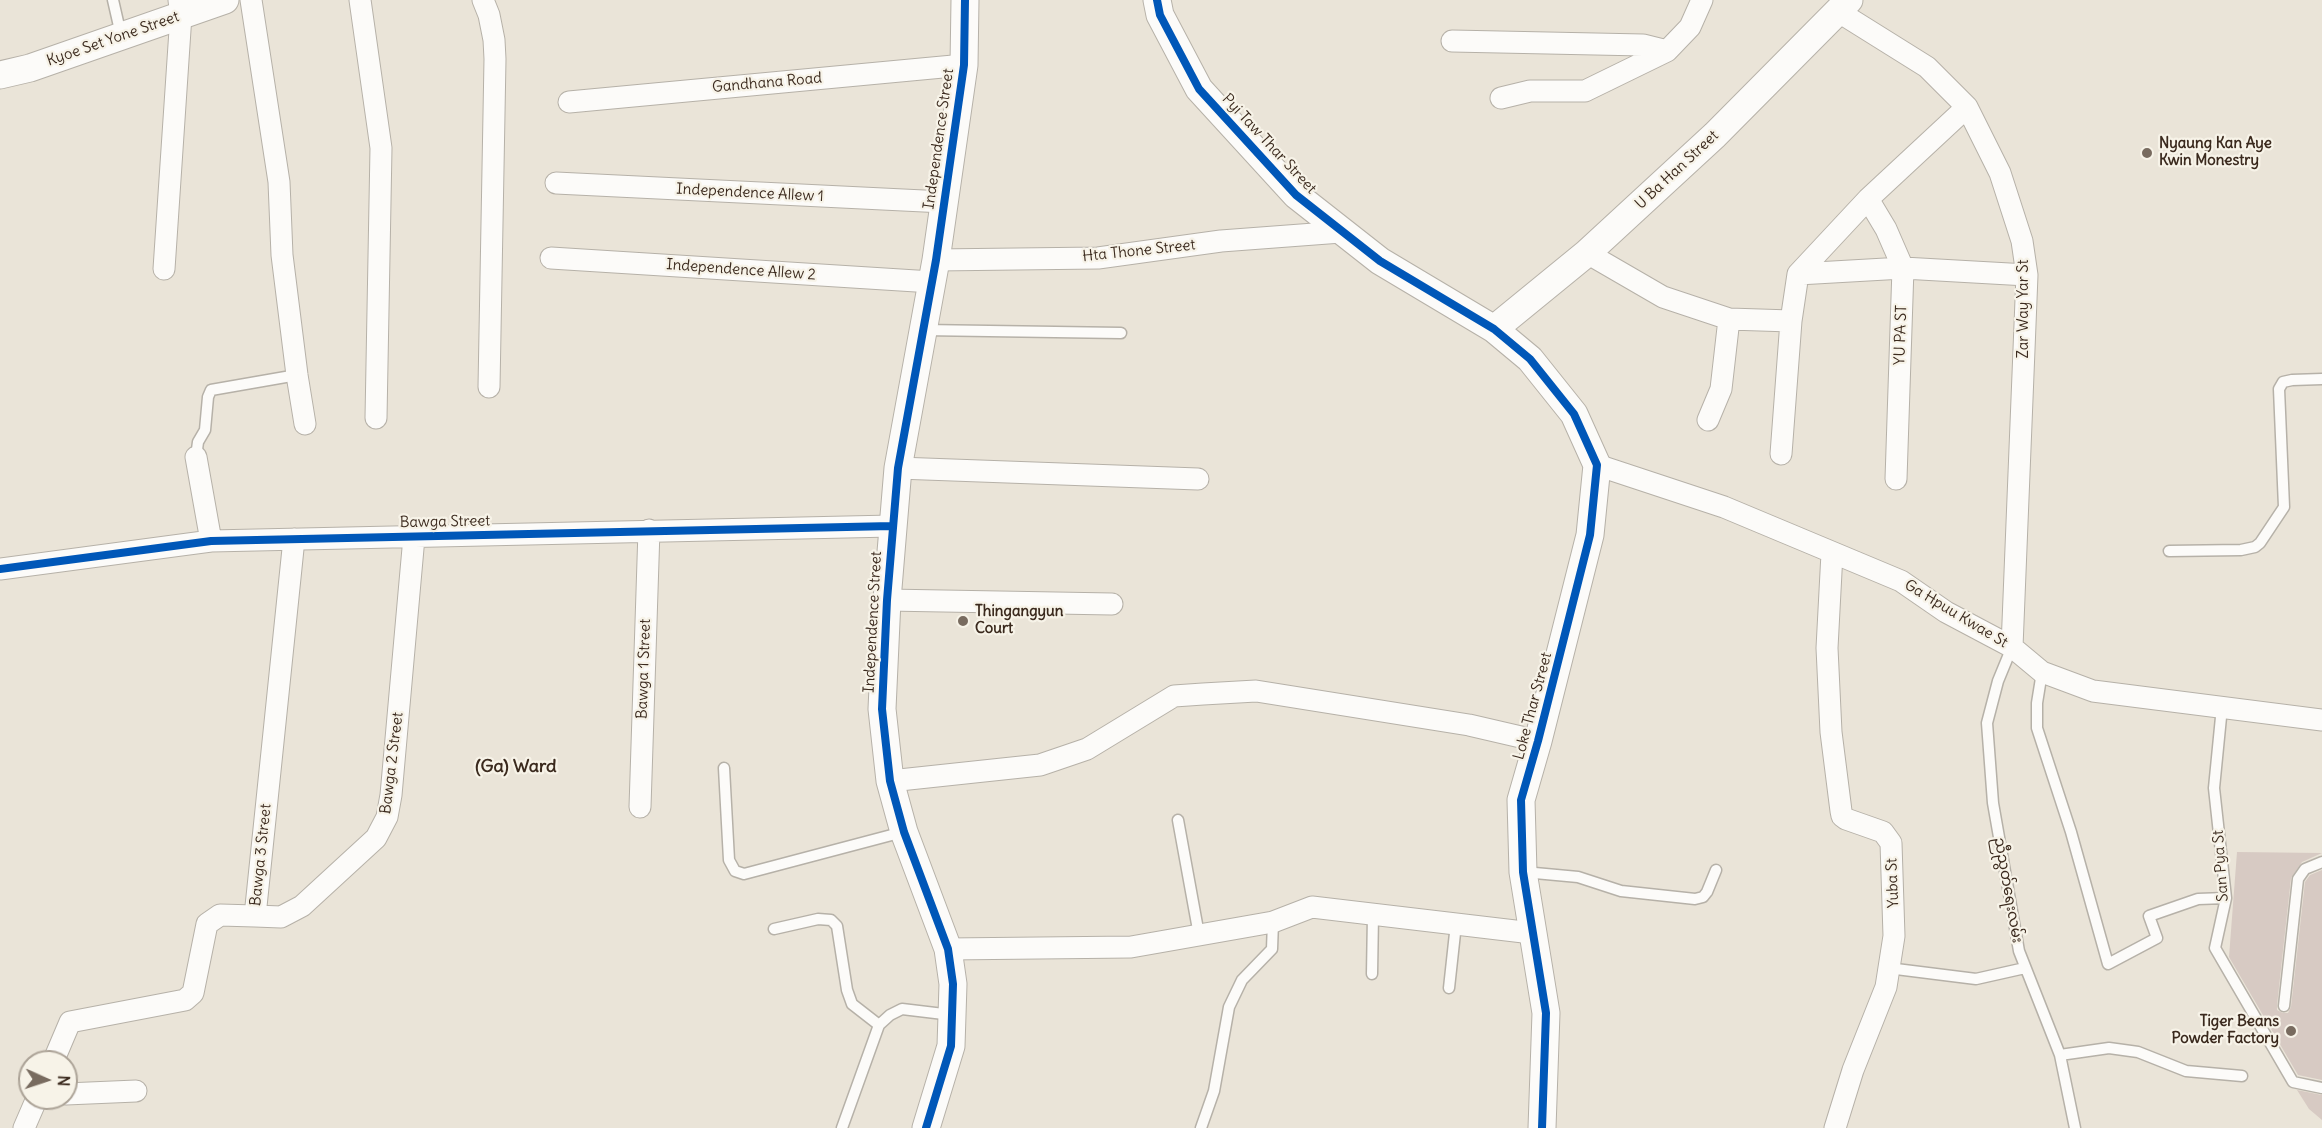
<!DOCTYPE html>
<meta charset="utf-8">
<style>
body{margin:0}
#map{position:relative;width:2322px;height:1128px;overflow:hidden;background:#eae4d8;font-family:Delius,sans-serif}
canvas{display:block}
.north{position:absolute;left:18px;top:1050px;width:60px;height:60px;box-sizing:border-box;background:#f7f3e8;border:2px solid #aca397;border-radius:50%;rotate:93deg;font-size:16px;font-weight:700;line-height:24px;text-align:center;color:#3b2a1e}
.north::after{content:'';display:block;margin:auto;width:21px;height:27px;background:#786b5f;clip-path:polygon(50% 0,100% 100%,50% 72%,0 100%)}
</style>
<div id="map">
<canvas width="2322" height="1128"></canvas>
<div class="north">N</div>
</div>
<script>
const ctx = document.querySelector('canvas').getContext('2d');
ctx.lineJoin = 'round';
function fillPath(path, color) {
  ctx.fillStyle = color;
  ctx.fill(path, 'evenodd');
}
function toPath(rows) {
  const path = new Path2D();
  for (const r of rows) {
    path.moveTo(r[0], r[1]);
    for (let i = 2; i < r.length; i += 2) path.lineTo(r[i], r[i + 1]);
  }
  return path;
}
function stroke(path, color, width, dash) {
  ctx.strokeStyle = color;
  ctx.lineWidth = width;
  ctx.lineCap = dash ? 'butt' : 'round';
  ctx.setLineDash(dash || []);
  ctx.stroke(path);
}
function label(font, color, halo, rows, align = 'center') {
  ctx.font = font + ' Delius,"Noto Sans Myanmar",sans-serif';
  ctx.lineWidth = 4.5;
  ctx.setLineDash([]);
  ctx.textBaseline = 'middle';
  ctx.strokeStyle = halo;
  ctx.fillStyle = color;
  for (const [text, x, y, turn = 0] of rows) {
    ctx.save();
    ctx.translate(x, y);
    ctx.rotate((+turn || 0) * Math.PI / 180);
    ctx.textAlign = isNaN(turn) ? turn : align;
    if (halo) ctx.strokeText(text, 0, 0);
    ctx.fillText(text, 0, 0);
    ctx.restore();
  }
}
fillPath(toPath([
 [2237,852,2322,853,2302,862,2291,878,2277,1005,2277,1010,2283,1013,2288,1013,2291,1007,2305,882,2310,875,2322,870,2322,1080,2298,1075,2229,957],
 [2297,1090,2322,1095,2322,1120,2309,1109]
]), '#d7cac3');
const service = toPath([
 [113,0,121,35],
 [923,330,1121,333],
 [196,457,198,442,205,430,208,397,211,390,297,375],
 [2169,551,2241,550,2255,547,2260,543,2284,507,2279,389,2283,382,2292,380,2322,379],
 [2012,647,1998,681,1987,723,1993,803,2019,951,2060,1055,2075,1128],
 [2042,672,2037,703,2037,728,2071,832,2108,964,2157,938,2149,916,2198,899,2226,898],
 [2222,707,2214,788,2226,898,2215,948,2293,1082,2322,1088],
 [724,768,729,860,735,871,744,874,903,832],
 [1178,820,1199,935],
 [1524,872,1578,877,1621,891,1695,899,1703,897,1707,892,1716,870],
 [774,929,818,919,831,920,837,926,847,990,852,1004,879,1025],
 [1888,968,1976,979,2025,968],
 [1372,974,1373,915],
 [1449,988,1456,924],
 [2284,1006,2298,879,2305,869,2322,862],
 [2060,1055,2109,1048,2138,1052,2186,1071,2242,1076],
 [842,1128,879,1025,890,1015,902,1009,952,1015],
 [1201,1128,1214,1091,1229,1007,1242,980,1272,949,1273,922]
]);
const minor = toPath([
 [251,0,279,182,282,255,297,375,305,424],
 [360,0,381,148,376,418],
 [483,0,489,15,494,40,495,59,489,387],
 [1839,12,1927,67,1967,107,2000,173,2022,241,2027,275,2012,647],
 [1452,41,1643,45,1667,51],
 [1501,98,1530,91,1585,91,1667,51,1690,27,1702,0],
 [569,102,964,65],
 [556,183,944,202],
 [1868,199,1886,229,1903,268,1896,479],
 [1587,253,1663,297,1729,319,1791,321],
 [551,258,932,282],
 [936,260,1098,258,1221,241,1341,232],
 [164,269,181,15,179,0],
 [1798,274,1903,268,2027,275],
 [1708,420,1721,389,1729,319],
 [1781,454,1791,321,1798,274,1868,199,1967,107],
 [196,457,211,541],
 [1597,465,1724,507,1901,581,1946,612,2012,647,2042,672,2093,691,2322,720],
 [898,468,1198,479],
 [1832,553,1827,648,1831,732,1841,811,1842,816,1846,819,1883,832,1891,843,1894,936,1886,987,1853,1070,1835,1128],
 [0,569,211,541,892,526],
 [887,600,1112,604],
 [890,781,1040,765,1087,749,1174,696,1203,694,1256,691,1469,725,1538,741],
 [640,807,649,530],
 [255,916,281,917,302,906,376,838,387,817,391,795,414,537],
 [948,949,1131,947,1273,922,1312,907,1532,933],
 [53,1062,70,1022,185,1000,193,993,207,924,220,915,255,916,294,539],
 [66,1094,136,1091],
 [24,1128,37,1098]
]);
const tertiary = toPath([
 [1157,0,1160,15,1199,89,1296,195,1380,261,1494,329,1530,359,1574,414,1597,465,1590,535,1538,741,1521,800,1523,872,1546,1013,1542,1128],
 [0,75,30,68,225,0],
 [1494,329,1587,253,1715,135,1849,0],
 [926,1128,951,1046,953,984,948,949,904,832,890,781,882,709,887,600,898,468,936,260,964,65,965,0]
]);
stroke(service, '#b6b1a8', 13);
stroke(minor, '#b6b1a8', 23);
stroke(tertiary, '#b6b1a8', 29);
stroke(service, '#fcfbf9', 10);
stroke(minor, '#fcfbf9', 21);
stroke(tertiary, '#fcfbf9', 27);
stroke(toPath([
 [1157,0,1160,15,1199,89,1296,195,1380,261,1494,329,1530,359,1574,414,1597,465,1590,535,1538,741,1521,800,1523,872,1546,1013,1542,1128],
 [0,569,211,541,892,526],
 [926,1128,951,1046,953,984,948,949,904,832,890,781,882,709,887,600,898,468,936,260,964,65,965,0]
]), '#0057b8', 8);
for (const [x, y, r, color] of [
 [2147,153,6,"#786b5f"],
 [963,621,6,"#786b5f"],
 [2291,1031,6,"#786b5f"]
]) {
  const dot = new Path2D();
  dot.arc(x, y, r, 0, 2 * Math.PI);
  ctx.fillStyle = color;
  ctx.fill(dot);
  stroke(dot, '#f7f3e8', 2);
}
label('15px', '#3b2a1e', '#f7f3e8', [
 ["Kyoe Set Yone Street",113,39,-19],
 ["Gandhana Road",767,83,-5],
 ["Independence Street",939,139,-82],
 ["Pyi Taw Thar Street",1269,144,47],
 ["U Ba Han Street",1677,170,-43],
 ["Independence Allew 1",750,193,3],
 ["Hta Thone Street",1139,251,-6],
 ["Independence Allew 2",741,270,4],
 ["Zar Way Yar St",2024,309,-90],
 ["YU PA ST",1901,335,-88],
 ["Bawga Street",445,522,-1],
 ["Ga Hpuu Kwae St",1956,614,31],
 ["Independence Street",873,622,-87],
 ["Bawga 1 Street",644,669,-88],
 ["Loke Thar Street",1533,706,-75],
 ["Bawga 2 Street",392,763,-83],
 ["Bawga 3 Street",261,855,-84],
 ["San Pya St",2221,866,-94],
 ["Yuba St",1893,883,-92],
 ["ညီညွတ်ရေးလမ်း",2008,890,80]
]);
label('bold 15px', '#3b2a1e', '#f7f3e8', [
 ["Nyaung Kan Aye",2159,144],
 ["Kwin Monestry",2159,161],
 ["Thingangyun",975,612],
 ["Court",975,629],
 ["Tiger Beans",2279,1022,"right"],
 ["Powder Factory",2279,1039,"right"]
], 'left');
label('bold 18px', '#3b2a1e', '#f7f3e8', [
 ["(Ga) Ward",516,767]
]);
</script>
